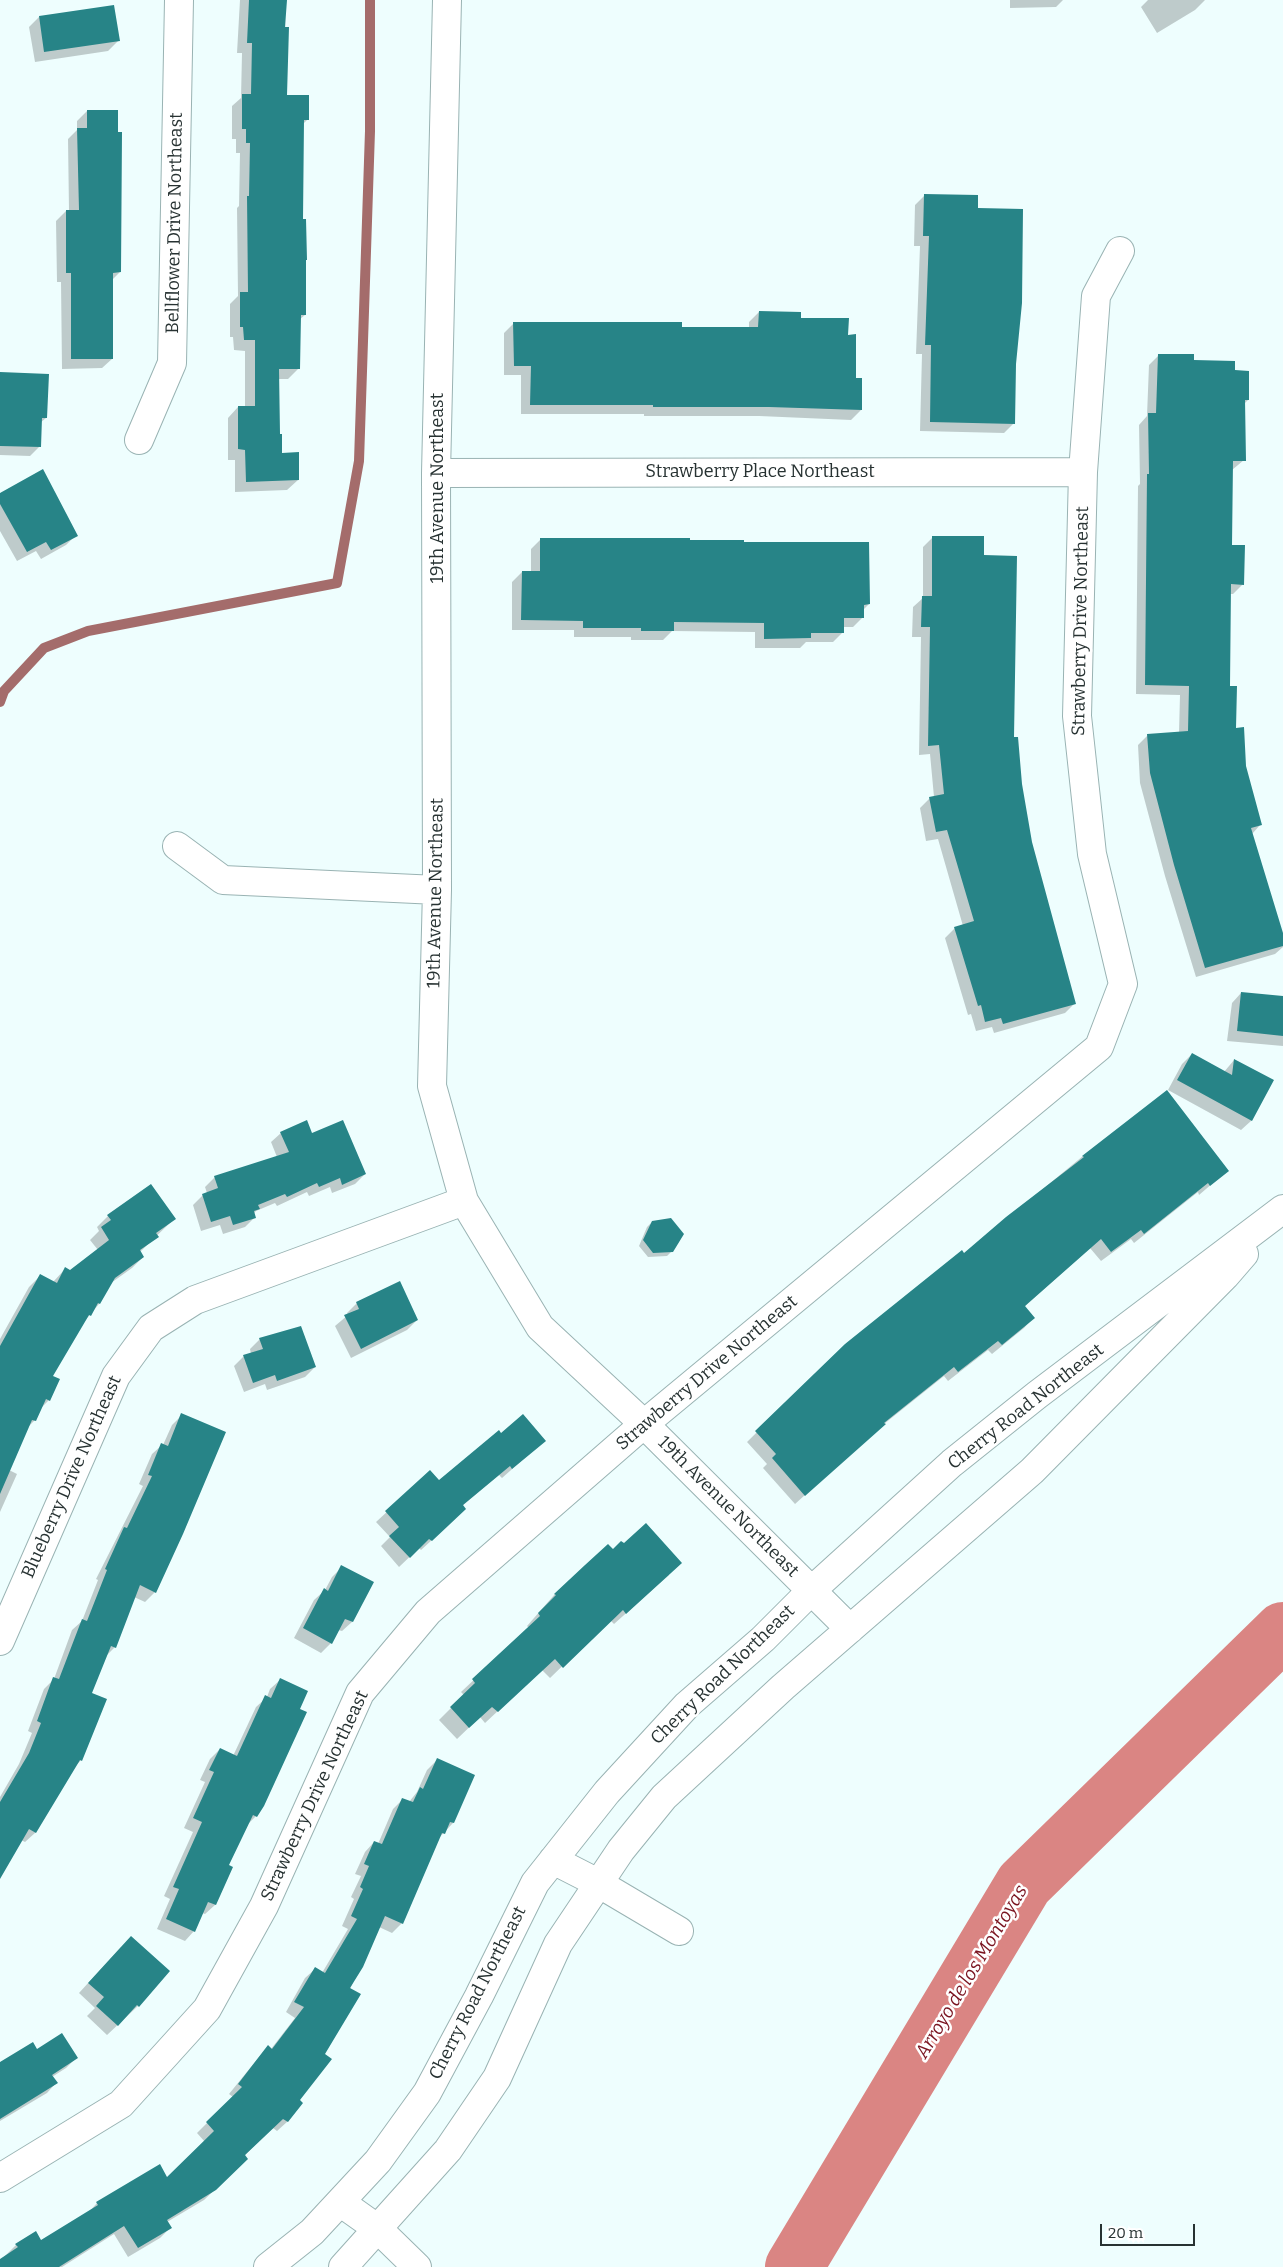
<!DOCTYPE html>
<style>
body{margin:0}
#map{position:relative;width:1283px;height:2267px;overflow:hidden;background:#eefefe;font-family:Bitter,serif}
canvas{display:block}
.scale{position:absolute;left:1100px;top:2224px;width:95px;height:22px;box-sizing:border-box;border:2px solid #273232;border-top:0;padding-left:6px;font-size:15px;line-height:18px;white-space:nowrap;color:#273232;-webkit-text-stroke:4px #fff;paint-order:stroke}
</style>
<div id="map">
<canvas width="1283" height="2267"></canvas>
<div class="scale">20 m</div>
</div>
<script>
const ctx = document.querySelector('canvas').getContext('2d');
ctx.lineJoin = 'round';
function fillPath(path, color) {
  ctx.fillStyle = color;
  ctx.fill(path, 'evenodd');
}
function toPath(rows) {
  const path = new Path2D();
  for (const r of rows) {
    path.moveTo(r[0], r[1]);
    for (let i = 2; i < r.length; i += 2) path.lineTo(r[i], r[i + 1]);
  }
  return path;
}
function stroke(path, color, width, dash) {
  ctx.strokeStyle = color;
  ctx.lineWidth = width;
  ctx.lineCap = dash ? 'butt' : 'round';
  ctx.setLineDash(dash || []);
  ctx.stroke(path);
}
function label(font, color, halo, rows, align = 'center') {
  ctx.font = font + ' Bitter,serif';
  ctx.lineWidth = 5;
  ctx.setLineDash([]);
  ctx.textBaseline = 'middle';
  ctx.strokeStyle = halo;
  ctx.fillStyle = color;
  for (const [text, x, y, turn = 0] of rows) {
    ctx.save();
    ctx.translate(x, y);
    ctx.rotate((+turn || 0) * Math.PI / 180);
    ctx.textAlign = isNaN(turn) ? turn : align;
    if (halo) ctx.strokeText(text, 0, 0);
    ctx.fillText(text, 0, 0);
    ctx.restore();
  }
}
fillPath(toPath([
 [240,0,285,0,286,96,308,119,303,124,302,220,305,315,299,320,299,368,288,379,278,379,279,436,281,454,298,480,287,490,235,492,235,460,228,460,228,418,238,407,245,407,245,351,234,350,233,337,230,337,230,304,238,296,237,208,239,206,240,153,236,153,236,139,232,139,232,106,241,98,242,53,237,53],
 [1010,0,1063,0,1056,7,1010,8],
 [1148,0,1205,0,1195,10,1157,33,1141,7],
 [39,17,118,41,108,51,35,62,29,27],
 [87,111,120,272,112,280,112,359,102,368,62,369,61,282,57,282,56,221,66,211,69,211,68,139,77,130,77,121],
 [925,195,977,209,1015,364,1014,423,1004,433,920,431,922,354,916,354,920,246,914,246,915,205],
 [759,312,799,319,855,379,861,410,851,420,759,416,644,416,644,414,521,414,521,375,504,375,504,333,514,323,680,328,749,328,749,322],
 [1159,355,1233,372,1248,400,1244,404,1244,460,1232,470,1231,546,1243,584,1233,594,1230,594,1228,687,1235,729,1261,824,1252,834,1283,937,1283,947,1275,954,1196,977,1165,876,1140,783,1138,745,1148,735,1179,733,1180,695,1136,694,1138,486,1140,484,1139,425,1147,416,1149,365],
 [0,373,46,418,40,423,40,446,30,456,0,455],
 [0,494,76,535,66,545,41,559,36,551,17,561,0,531],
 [933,537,982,556,1031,842,1075,1003,1065,1013,994,1033,992,1027,976,1031,971,1014,968,1015,945,938,955,928,963,926,938,839,926,841,920,808,930,798,934,797,930,754,919,755,921,637,912,637,913,607,923,598,923,547],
 [541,539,743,543,869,604,863,610,863,617,853,627,843,627,843,632,833,642,806,642,800,648,755,648,755,632,672,631,663,640,631,640,631,637,574,637,574,630,512,630,512,582,522,572,531,572,531,549],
 [1241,993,1283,1006,1283,1046,1227,1041,1232,1003],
 [1192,1054,1224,1072,1234,1060,1272,1081,1251,1121,1241,1130,1168,1090,1182,1064],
 [281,1133,311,1135,365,1174,355,1184,332,1193,330,1187,309,1196,307,1192,277,1206,275,1203,256,1211,253,1214,255,1217,245,1227,223,1234,220,1225,201,1231,193,1205,203,1195,207,1193,205,1187,215,1177,277,1157,271,1142],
 [1083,1156,1227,1171,1199,1195,1198,1192,1134,1243,1131,1239,1101,1261,1090,1248,1024,1307,1033,1318,1024,1328,992,1354,988,1350,948,1381,944,1376,884,1424,795,1504,763,1468,767,1464,747,1442,846,1344,964,1254],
 [108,1216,174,1219,140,1252,143,1257,132,1268,111,1283,99,1304,82,1324,51,1377,49,1400,40,1409,35,1420,27,1428,9,1470,17,1474,0,1512,0,1339,29,1287,41,1275,53,1282,65,1269,70,1271,98,1250,90,1240,99,1231,97,1227],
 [652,1222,672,1251,667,1256,648,1257,639,1246,647,1227],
 [357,1303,417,1320,407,1330,351,1358,335,1326,348,1315,347,1313],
 [260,1339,315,1367,305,1377,267,1390,265,1384,244,1392,234,1366,244,1356,251,1354,250,1349],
 [182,1415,155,1592,145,1602,134,1597,115,1647,105,1657,91,1694,81,1760,73,1769,35,1833,25,1842,21,1840,0,1863,0,1797,19,1764,32,1733,28,1731,44,1689,54,1679,72,1630,82,1621,98,1580,96,1579,143,1486,139,1484,152,1454,162,1445,163,1445,172,1425],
 [501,1434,544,1441,502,1478,499,1475,462,1506,455,1519,421,1550,419,1548,399,1567,381,1546,390,1537,376,1522,430,1472,439,1482],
 [613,1550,669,1575,614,1624,610,1620,550,1678,542,1670,485,1723,480,1717,457,1739,439,1720,464,1695,461,1692,529,1628,527,1626,555,1594],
 [342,1567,372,1582,352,1622,342,1631,338,1630,331,1643,321,1653,294,1638,314,1600,325,1590,332,1577],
 [280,1680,298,1709,256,1816,247,1825,228,1866,215,1905,205,1914,202,1913,194,1931,185,1941,157,1929,170,1899,164,1896,193,1832,184,1828,205,1782,200,1780,210,1759,220,1749,233,1756,256,1707,267,1697,270,1689],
 [437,1760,453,1823,438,1839,402,1923,392,1933,379,1927,298,2100,301,2103,287,2122,277,2131,273,2128,244,2156,247,2159,204,2200,167,2222,170,2228,160,2238,128,2257,114,2234,62,2267,0,2267,0,2261,16,2245,35,2233,41,2241,88,2213,97,2203,167,2179,205,2142,197,2133,233,2097,229,2094,259,2057,268,2047,271,2049,295,2018,286,2012,305,1978,315,1969,322,1973,348,1929,342,1926,354,1899,351,1897,361,1876,355,1874,365,1852,374,1842,378,1844,393,1809,403,1799,409,1802,417,1792,427,1770],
 [121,1947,138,2006,107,2035,87,2016,95,2008,79,1993],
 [37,2051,76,2058,66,2068,52,2077,56,2083,47,2093,0,2121,0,2064]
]), '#0003');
stroke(toPath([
 [0,702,4,691,44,648,88,631,337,583,359,461,370,131,370,0]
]), '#a46c6b', 10);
stroke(toPath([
 [794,2267,1024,1884,1283,1631]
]), '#da8583', 58);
fillPath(toPath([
 [249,0,287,0,285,27,289,27,287,95,309,95,309,120,304,120,303,219,306,219,307,260,306,260,306,315,301,315,300,369,279,369,280,434,282,434,282,453,299,452,299,480,246,482,245,450,238,449,238,406,255,406,255,340,244,340,243,327,240,327,240,292,248,292,247,196,249,196,250,143,246,143,246,129,242,129,242,94,251,94,252,43,247,43],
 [114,5,120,41,44,52,39,16],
 [87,110,118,110,118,132,122,132,121,272,113,273,113,359,71,359,71,273,66,273,66,210,79,210,77,128,87,128],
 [924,194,978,195,978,208,1023,209,1022,303,1016,364,1015,424,930,422,931,345,925,345,929,236,923,236],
 [759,311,801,312,801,318,849,318,848,335,856,334,856,378,862,378,862,410,769,407,653,407,653,405,530,405,531,366,514,366,513,322,682,322,682,327,758,327],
 [1158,354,1194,354,1194,360,1235,361,1235,370,1249,371,1249,400,1245,400,1246,461,1233,461,1232,545,1245,545,1244,585,1231,584,1230,686,1237,686,1236,728,1244,727,1246,766,1262,825,1251,828,1283,933,1283,946,1205,968,1174,865,1150,773,1147,734,1188,731,1189,686,1145,685,1147,474,1149,474,1148,413,1156,413],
 [0,372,49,374,47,418,42,418,41,447,0,446],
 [43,469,78,536,51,550,46,542,27,552,0,504,0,493],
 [932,536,984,536,984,555,1017,556,1014,737,1018,737,1022,784,1032,842,1076,1004,1003,1024,1001,1018,985,1022,981,1005,978,1006,954,927,974,921,947,830,936,832,929,797,944,794,939,745,928,746,930,627,921,627,922,596,932,596],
 [540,538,690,538,690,540,744,540,744,542,869,542,870,604,864,605,864,618,844,618,844,633,811,633,811,638,764,639,764,623,674,622,674,631,641,631,641,628,583,628,583,621,521,620,522,571,540,571],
 [1241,992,1283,996,1283,1036,1237,1031],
 [1192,1053,1232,1075,1234,1059,1274,1080,1252,1121,1177,1080],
 [1167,1090,1229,1171,1210,1186,1208,1183,1144,1234,1141,1230,1111,1252,1101,1239,1025,1306,1035,1318,1002,1345,998,1341,958,1372,954,1367,884,1423,886,1424,805,1496,772,1458,776,1454,755,1431,845,1344,962,1250,964,1253,1006,1217,1084,1157,1082,1156],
 [307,1120,312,1133,343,1120,366,1174,342,1185,340,1178,319,1187,317,1183,287,1197,285,1194,258,1205,260,1209,254,1211,256,1218,233,1225,230,1216,211,1222,202,1194,218,1188,214,1176,289,1152,280,1132],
 [151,1184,176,1219,156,1233,159,1237,140,1250,144,1257,115,1278,100,1304,98,1303,91,1316,89,1315,53,1376,60,1379,50,1401,46,1399,36,1421,32,1420,0,1494,0,1346,40,1274,57,1283,65,1267,70,1270,109,1240,101,1227,111,1220,107,1215],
 [671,1218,684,1234,673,1252,653,1253,643,1240,652,1221],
 [400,1281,418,1320,361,1349,344,1315,359,1309,356,1302],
 [301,1326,316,1367,277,1381,275,1375,253,1383,243,1355,263,1349,259,1338],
 [181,1413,226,1432,183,1534,156,1593,140,1585,116,1648,111,1646,92,1693,107,1699,82,1761,80,1760,36,1833,29,1829,0,1879,0,1802,29,1753,41,1723,37,1721,53,1677,59,1679,82,1619,87,1621,107,1570,105,1569,124,1527,127,1528,152,1476,148,1475,161,1443,168,1446],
 [523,1414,546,1441,512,1469,510,1466,463,1505,466,1509,432,1541,429,1539,410,1558,389,1536,399,1527,385,1511,430,1470,439,1480,499,1430,501,1433],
 [646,1523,682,1563,626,1614,623,1610,563,1668,555,1659,498,1712,492,1707,469,1728,450,1707,475,1683,472,1679,540,1616,538,1613,556,1595,554,1594,585,1565,608,1544,613,1549,621,1541,624,1543],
 [341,1565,374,1582,353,1622,345,1619,332,1644,303,1628,324,1588,328,1591],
 [280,1678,308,1691,300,1709,307,1712,264,1806,257,1817,253,1815,229,1865,233,1867,216,1905,208,1902,195,1932,166,1919,179,1889,173,1887,202,1822,193,1818,214,1772,209,1770,220,1748,237,1756,265,1695,271,1698],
 [437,1758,475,1775,454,1823,450,1822,445,1834,442,1833,403,1924,385,1916,363,1967,350,1988,361,1994,325,2054,332,2059,300,2100,303,2103,288,2122,283,2119,245,2155,248,2159,216,2190,167,2220,172,2228,138,2248,124,2226,59,2267,0,2267,0,2259,18,2247,15,2244,36,2231,41,2240,98,2205,96,2202,160,2164,167,2177,214,2131,206,2122,242,2087,238,2084,268,2045,272,2049,304,2007,294,2002,315,1967,325,1973,357,1919,351,1916,363,1889,360,1887,369,1866,364,1864,374,1841,382,1844,402,1798,413,1802,420,1787,423,1789],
 [131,1936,170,1971,139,2007,137,2005,118,2026,96,2006,104,1997,88,1983],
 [62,2033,78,2058,52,2075,58,2083,0,2119,0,2062,33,2042,37,2049]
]), '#278487');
const minor = toPath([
 [447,0,436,473,437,890,432,1086,464,1201,540,1327,644,1424,850,1629],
 [139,440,172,363,179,0],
 [436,473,1083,472],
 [177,846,223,880,437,890],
 [0,1641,116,1376,151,1328,195,1300,464,1201],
 [553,1860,598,1883,679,1931],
 [0,2178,121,2104,207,2009,264,1906,360,1693,428,1612,644,1424,1099,1047,1123,984,1092,854,1077,716,1083,472,1096,296,1120,251],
 [340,2202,378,2229,417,2267],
 [268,2267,312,2232,378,2161,427,2093,479,1996,535,1883,607,1792,687,1705,763,1639,812,1590,952,1463,1037,1395,1283,1209],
 [343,2267,448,2150,497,2078,558,1944,621,1850,664,1797,783,1687,1032,1471,1225,1276,1244,1254]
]);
stroke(minor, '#99b3b3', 30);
stroke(minor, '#fff', 28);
label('18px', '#273232', '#fff', [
 ["Bellflower Drive Northeast",175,223,-89],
 ["Strawberry Place Northeast",760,472],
 ["19th Avenue Northeast",438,488,-90],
 ["Strawberry Drive Northeast",1081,621,-89],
 ["19th Avenue Northeast",436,893,-89],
 ["Strawberry Drive Northeast",707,1373,-40],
 ["Cherry Road Northeast",1026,1407,-38],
 ["Blueberry Drive Northeast",72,1477,-66],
 ["19th Avenue Northeast",728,1507,45],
 ["Cherry Road Northeast",723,1675,-44],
 ["Strawberry Drive Northeast",315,1796,-65],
 ["Cherry Road Northeast",478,1993,-63]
]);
label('italic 19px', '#7a1420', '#fff', [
 ["Arroyo de los Montoyas",972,1972,-59]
]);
</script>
